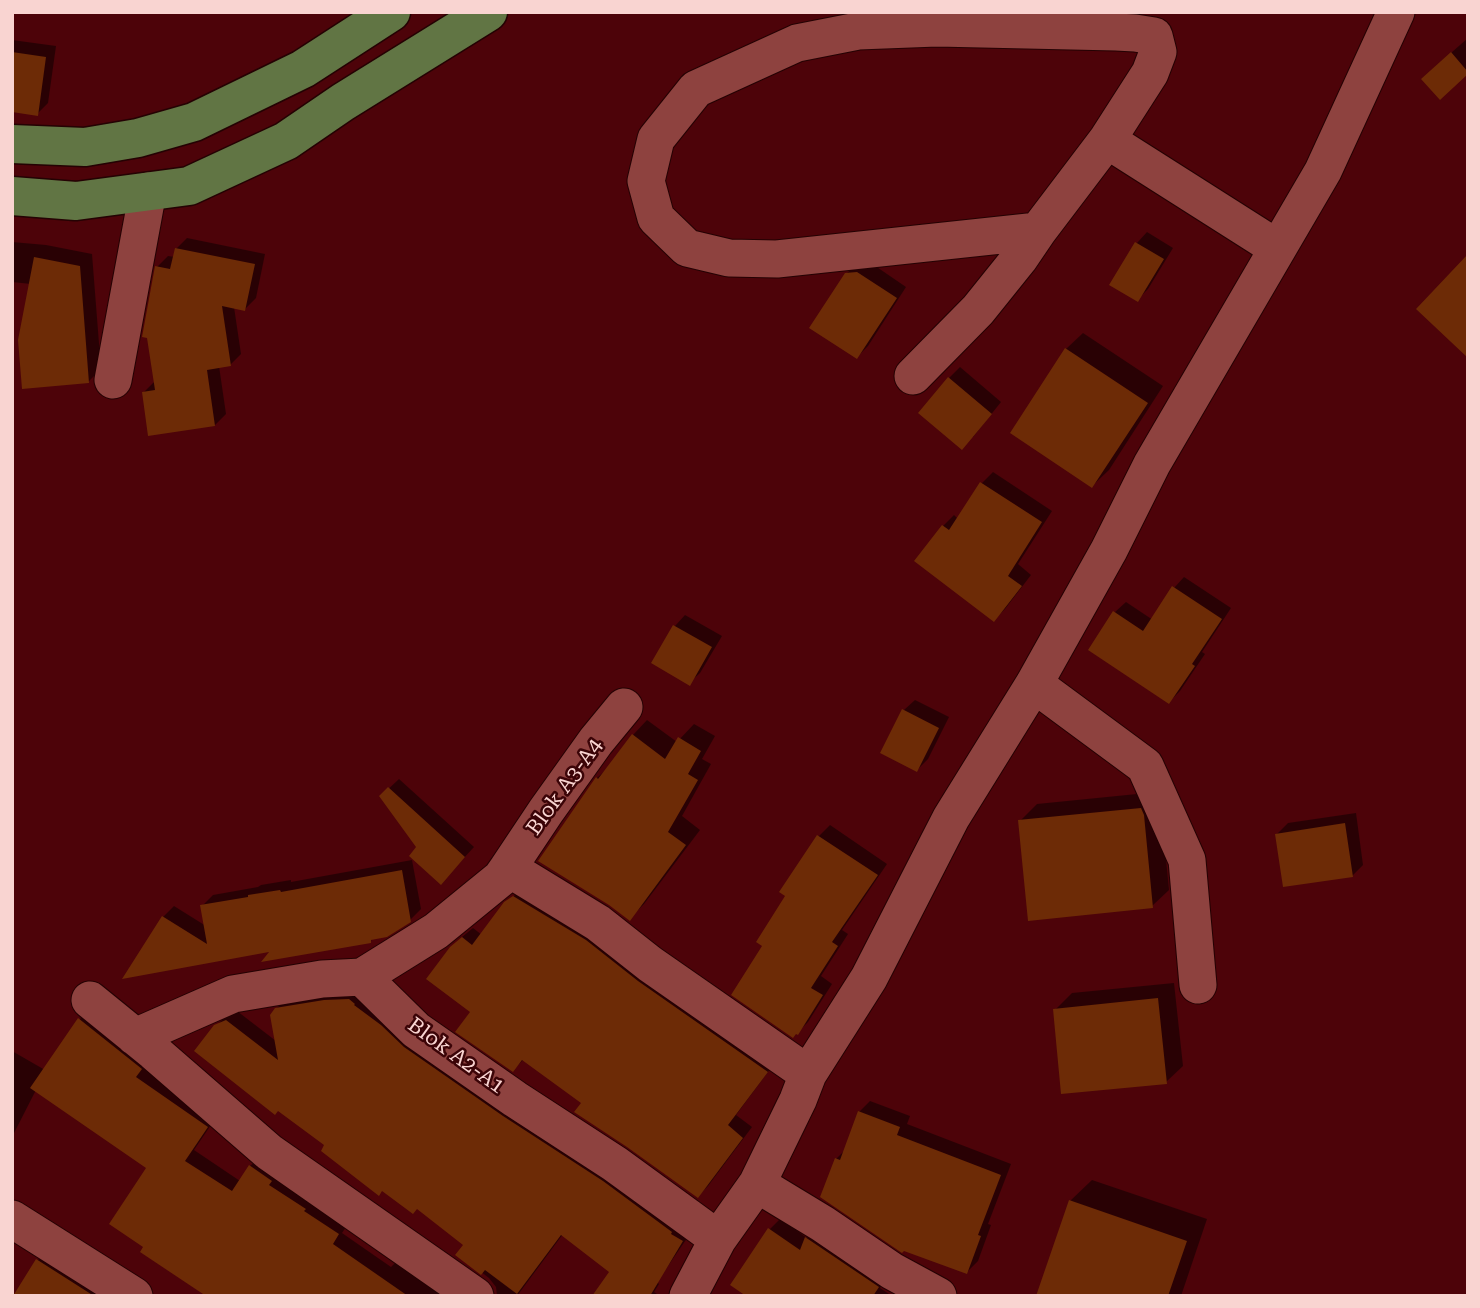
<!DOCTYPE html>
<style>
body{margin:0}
#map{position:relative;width:1480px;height:1308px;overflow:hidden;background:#4d0309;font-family:"Roboto Serif",serif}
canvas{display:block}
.frame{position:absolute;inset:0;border:14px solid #f9d4d1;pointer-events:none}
</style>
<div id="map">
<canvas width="1480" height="1308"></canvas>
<div class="frame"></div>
</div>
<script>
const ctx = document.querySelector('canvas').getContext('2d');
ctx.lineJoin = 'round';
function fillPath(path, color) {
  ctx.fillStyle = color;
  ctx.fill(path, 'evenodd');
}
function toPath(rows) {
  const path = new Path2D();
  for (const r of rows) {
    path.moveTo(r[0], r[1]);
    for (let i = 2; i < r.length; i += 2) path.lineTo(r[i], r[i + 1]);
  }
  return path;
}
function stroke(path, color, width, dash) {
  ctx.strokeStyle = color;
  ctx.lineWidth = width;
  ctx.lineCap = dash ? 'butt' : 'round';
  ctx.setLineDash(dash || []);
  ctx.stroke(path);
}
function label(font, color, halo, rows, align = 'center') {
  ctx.font = font + ' "Roboto Serif",serif';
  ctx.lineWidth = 5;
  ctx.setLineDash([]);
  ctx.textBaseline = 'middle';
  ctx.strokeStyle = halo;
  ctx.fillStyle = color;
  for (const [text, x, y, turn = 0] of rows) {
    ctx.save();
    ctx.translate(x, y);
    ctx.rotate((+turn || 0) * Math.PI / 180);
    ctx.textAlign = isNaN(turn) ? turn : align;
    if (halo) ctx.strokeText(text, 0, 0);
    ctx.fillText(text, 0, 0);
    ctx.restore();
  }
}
fillPath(toPath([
 [1468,38,1468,72,1435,67],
 [12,40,56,46,48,103,37,114,12,110],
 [1147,232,1173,248,1148,289,1137,300,1137,243],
 [187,238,265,254,256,298,245,309,234,307,241,354,230,365,219,366,226,414,215,425,143,393,155,381,157,267,168,256,175,257,176,249],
 [12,242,46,245,92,254,101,369,88,382,31,284,12,282],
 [868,261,906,287,868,346,857,357,846,274,858,263],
 [1083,333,1163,386,1109,470,1092,486,1066,349],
 [960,367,1001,402,973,437,949,378],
 [993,472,1052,511,1018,564,1031,575,1005,609,994,620,943,526,954,515,958,519,982,483],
 [1184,577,1231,608,1202,652,1205,654,1180,691,1169,702,1115,612,1126,602,1153,620,1174,588],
 [685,615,722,636,700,673,689,683,675,626],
 [915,700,949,717,928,759,917,770,904,710],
 [647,720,677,742,694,724,715,736,702,759,711,764,682,816,700,830,644,904,629,919,610,904,540,861,597,778,610,766,633,735],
 [399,779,474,847,450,873,418,848,381,796],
 [1157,792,1160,798,1169,890,1152,906,1020,821,1037,804],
 [1356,813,1363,865,1352,876,1277,834,1288,823],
 [830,825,887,864,842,930,848,934,821,976,832,984,808,1022,797,1033,765,945,787,896,781,892,819,836],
 [412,860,421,909,410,920,374,937,370,942,273,949,126,977,163,917,174,906,206,926,202,906,213,895,258,887,261,885,291,880,291,882],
 [517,893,648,972,776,1061,736,1115,752,1127,708,1186,698,1196,583,1103,524,1059,513,1070,473,1012,462,937,473,928,482,935,506,904],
 [1174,983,1183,1066,1166,1082,1055,1010,1072,993],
 [359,989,692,1231,657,1282,659,1284,654,1292,660,1296,594,1296,612,1272,563,1234,517,1296,497,1296,496,1287,489,1278,458,1254,465,1244,417,1207,327,1145,215,1027,226,1016,237,1011,276,1041,276,1009,286,999],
 [90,1009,217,1116,194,1150,240,1181,250,1166,260,1157,348,1224,342,1233,391,1267,397,1261,462,1296,209,1296,145,1247,149,1167,36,1090,12,1137,12,1051,45,1070,80,1019],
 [870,1101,910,1116,907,1124,1011,1164,988,1224,991,1225,978,1261,967,1272,836,1159,845,1150,859,1112],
 [1092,1180,1207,1219,1181,1296,1038,1296,1070,1201],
 [780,1219,807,1238,816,1228,888,1277,880,1288,892,1296,749,1296,770,1229],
 [48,1249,103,1296,15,1296,38,1260]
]), '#0007');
fillPath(toPath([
 [12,52,46,57,38,116,12,112],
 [1451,52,1468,72,1468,74,1440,100,1421,79],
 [1135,242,1164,259,1138,302,1109,285],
 [175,248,255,264,245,311,222,306,231,366,207,370,215,426,148,436,142,392,155,390,147,338,142,337,155,266,170,269],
 [1468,254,1468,358,1416,309],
 [34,257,80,266,89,383,22,389,18,340],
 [857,272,897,298,857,359,809,328,845,273],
 [1065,348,1148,403,1092,488,1010,433],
 [948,377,992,414,962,450,918,413],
 [980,482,1042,522,1008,576,1022,586,994,622,914,561,942,525,949,530],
 [1172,586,1222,619,1192,664,1195,666,1169,704,1088,650,1113,611,1143,631],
 [673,625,712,647,690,686,651,663],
 [902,709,939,728,917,772,880,753],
 [632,734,665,759,678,737,701,751,688,774,698,780,668,832,686,845,630,921,609,905,538,861,596,777,598,779],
 [388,787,465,857,441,885,409,856,416,847,379,796],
 [1141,808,1144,815,1153,908,1028,921,1018,820],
 [1345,823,1353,877,1283,887,1275,834],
 [817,835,878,875,832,942,838,946,811,988,823,995,798,1035,796,1034,793,1038,731,995,762,946,756,942,785,896,779,892],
 [402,870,411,922,387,937,371,940,371,943,261,962,269,952,122,979,162,916,207,944,200,905,248,897,248,895,280,890,281,892],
 [513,896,586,940,638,981,768,1072,728,1125,743,1138,698,1198,627,1147,574,1112,581,1103,522,1060,513,1072,455,1032,470,1012,426,979,450,947,462,937,472,945,504,902],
 [1158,998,1167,1084,1061,1094,1053,1009],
 [349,999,355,1004,354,1005,381,1025,404,1047,503,1116,603,1181,672,1232,671,1234,683,1241,650,1296,592,1296,609,1272,561,1235,517,1294,485,1270,481,1275,455,1255,463,1245,417,1209,413,1214,382,1191,379,1196,321,1151,324,1145,278,1111,275,1115,194,1051,214,1025,226,1020,278,1060,270,1015,275,1008,324,1000],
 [78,1018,142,1069,136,1077,208,1127,185,1161,232,1191,249,1165,272,1181,269,1185,306,1209,304,1211,339,1234,333,1244,408,1296,206,1296,140,1252,143,1247,109,1224,146,1168,30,1088],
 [858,1111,900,1127,897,1135,1001,1175,978,1235,981,1236,967,1274,904,1251,902,1253,820,1197,835,1158,840,1160],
 [1069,1200,1187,1241,1168,1296,1036,1296],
 [768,1228,800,1250,805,1237,879,1287,873,1296,746,1296,730,1285],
 [36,1259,94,1296,13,1296]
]), '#6d2b06');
const minor = toPath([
 [1107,140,1277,248],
 [913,376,978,310,1019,259,1038,231,1107,140,1150,73,1158,52,1154,36,1135,33,1116,32,937,28,858,31,797,43,696,89,656,139,646,181,656,218,687,248,729,258,777,259,1038,231],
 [113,380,148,191],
 [1034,684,1145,766,1187,860,1198,985],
 [508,868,546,811,596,741,624,707],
 [362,977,436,931,501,878,508,868,598,923,650,964,808,1074],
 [90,1000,154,1052,269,1152,475,1296],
 [135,1037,233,994,322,979,362,977,416,1030,515,1099,615,1164,718,1239],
 [757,1184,823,1224,892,1271,938,1296],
 [12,1219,134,1296],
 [688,1296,718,1239,757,1184,798,1100,808,1074,869,978,951,818,1034,684,1109,550,1152,464,1323,171,1396,12]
]);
const primary = toPath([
 [12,144,85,147,138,138,194,122,303,69,391,12],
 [12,196,76,201,189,186,286,141,343,102,488,12]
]);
stroke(minor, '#240203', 39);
stroke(primary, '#240203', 41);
stroke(minor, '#8e423f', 37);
stroke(primary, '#617544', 38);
label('21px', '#f9d4d1', '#3b0407', [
 ["Blok A3-A4",565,787,-54],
 ["Blok A2-A1",456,1056,36]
]);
</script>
